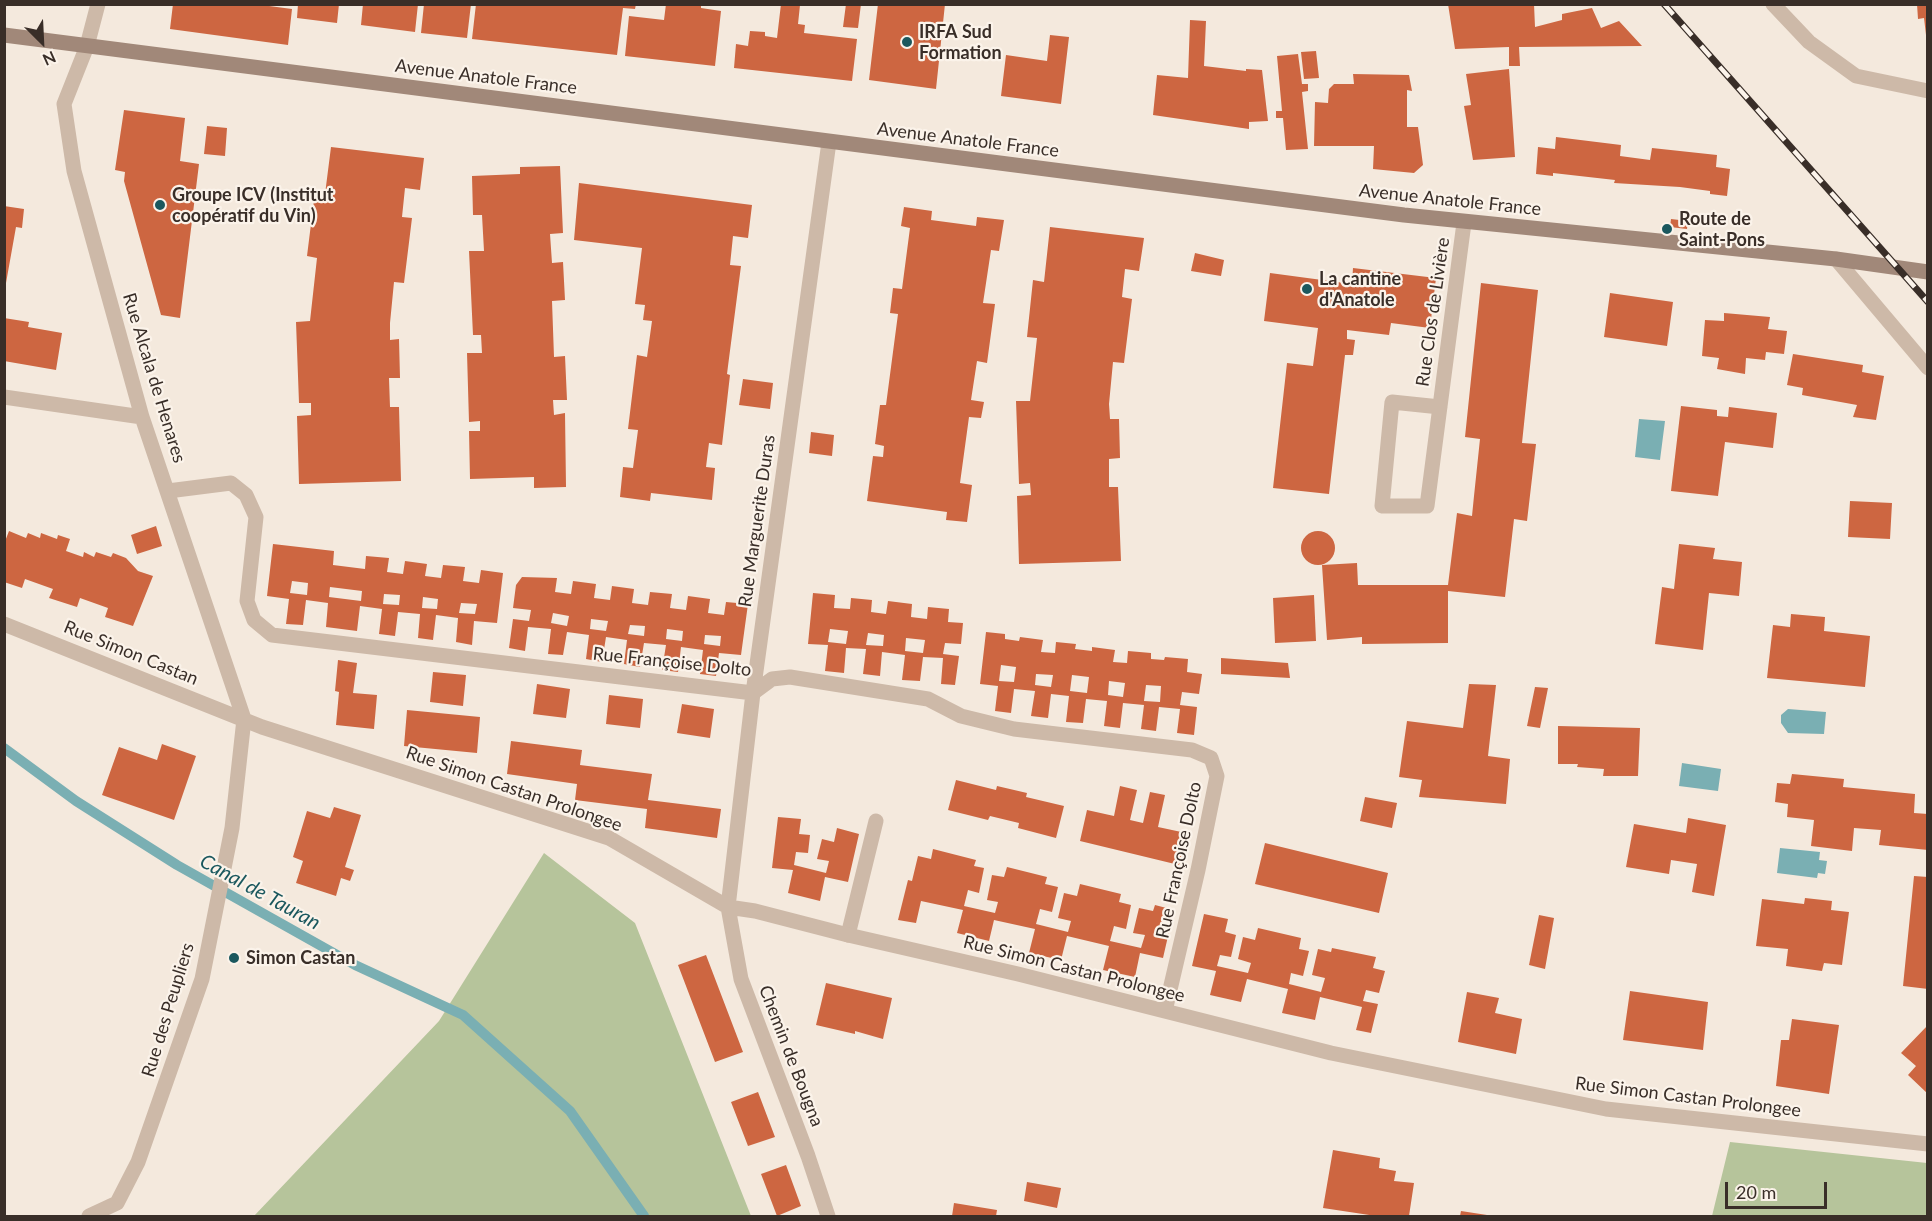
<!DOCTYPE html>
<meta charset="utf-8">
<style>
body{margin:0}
#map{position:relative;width:1932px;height:1221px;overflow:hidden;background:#f4e9dd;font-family:Lato,sans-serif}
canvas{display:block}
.frame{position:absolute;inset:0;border:6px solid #392e28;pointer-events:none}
.north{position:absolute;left:12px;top:12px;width:60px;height:60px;-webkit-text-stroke:4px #fbf3ea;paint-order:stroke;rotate:156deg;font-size:16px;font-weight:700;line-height:24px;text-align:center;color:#392e28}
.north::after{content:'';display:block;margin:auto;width:21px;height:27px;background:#392e28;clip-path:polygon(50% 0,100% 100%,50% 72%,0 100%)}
.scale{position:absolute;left:1725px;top:1182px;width:102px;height:27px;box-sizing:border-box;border:3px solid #392e28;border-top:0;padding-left:8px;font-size:18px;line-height:21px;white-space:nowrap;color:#392e28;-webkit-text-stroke:4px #fbf3ea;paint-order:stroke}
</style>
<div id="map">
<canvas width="1932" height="1221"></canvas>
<div class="frame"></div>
<div class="north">N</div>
<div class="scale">20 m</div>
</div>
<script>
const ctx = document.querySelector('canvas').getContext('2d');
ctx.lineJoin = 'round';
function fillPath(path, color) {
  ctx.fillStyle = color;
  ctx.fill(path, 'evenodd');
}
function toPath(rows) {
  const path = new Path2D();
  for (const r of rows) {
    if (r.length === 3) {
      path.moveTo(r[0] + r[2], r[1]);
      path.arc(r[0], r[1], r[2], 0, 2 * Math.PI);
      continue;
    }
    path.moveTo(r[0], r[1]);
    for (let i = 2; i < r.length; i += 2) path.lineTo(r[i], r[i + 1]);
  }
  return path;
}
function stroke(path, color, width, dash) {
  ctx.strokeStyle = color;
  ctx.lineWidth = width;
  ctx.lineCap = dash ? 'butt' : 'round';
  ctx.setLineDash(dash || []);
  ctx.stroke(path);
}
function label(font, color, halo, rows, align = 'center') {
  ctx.font = font + ' Lato,sans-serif';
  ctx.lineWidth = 4.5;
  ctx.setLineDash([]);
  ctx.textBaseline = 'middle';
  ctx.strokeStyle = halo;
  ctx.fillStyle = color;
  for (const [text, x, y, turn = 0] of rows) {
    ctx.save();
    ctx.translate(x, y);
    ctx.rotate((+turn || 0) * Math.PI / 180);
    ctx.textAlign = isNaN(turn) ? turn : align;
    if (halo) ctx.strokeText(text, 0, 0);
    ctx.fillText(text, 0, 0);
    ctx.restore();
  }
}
fillPath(toPath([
 [544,853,635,923,751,1216,254,1216,439,1021],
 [1730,1142,1927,1163,1927,1216,1712,1216]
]), '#b6c49b');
fillPath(toPath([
 [1639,419,1665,421,1660,460,1635,457],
 [1788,709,1826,712,1824,734,1788,733,1781,723,1781,715],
 [1682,763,1721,769,1718,791,1679,786],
 [1780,848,1820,852,1819,860,1827,861,1825,874,1818,873,1817,878,1777,873]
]), '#7aafb3');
stroke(toPath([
 [4,748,76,801,177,865,355,965,463,1015,570,1111,644,1216]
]), '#7aafb3', 10);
fillPath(toPath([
 [173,4,254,4,292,9,288,45,170,29],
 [298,4,339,4,337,23,297,18],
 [363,4,418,4,415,32,361,25],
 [424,4,471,4,467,38,421,33],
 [476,4,636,4,635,9,623,8,617,55,472,39],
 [666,4,701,4,701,8,721,11,715,66,625,56,629,16,664,20],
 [781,4,800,5,798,24,805,25,804,33,857,39,852,81,734,68,736,44,748,46,750,31,765,32,765,36,777,38],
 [846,4,861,4,858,28,843,27],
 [878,4,945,4,936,89,869,80],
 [1448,4,1534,4,1535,27,1562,20,1562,14,1592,8,1601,28,1619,21,1642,46,1519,47,1520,66,1509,66,1509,47,1455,49],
 [1917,4,1928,4,1928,35,1926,35,1924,18,1918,19],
 [1190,20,1206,21,1204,66,1246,71,1246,69,1262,70,1268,121,1249,122,1249,129,1153,115,1157,75,1188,78],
 [1050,35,1069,37,1061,104,1001,96,1006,55,1047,61],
 [1316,51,1319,78,1304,79,1301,52],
 [1298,54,1302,84,1308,84,1308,91,1302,92,1308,149,1286,150,1283,118,1276,118,1276,111,1282,111,1277,56],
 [1509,69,1515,157,1473,160,1464,106,1471,105,1466,74],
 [1353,74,1409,75,1412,91,1407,90,1407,127,1418,127,1423,165,1414,173,1373,169,1374,146,1314,146,1315,102,1328,103,1329,89,1334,84,1354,84],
 [124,110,185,118,180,161,199,164,180,318,161,315,124,181,125,172,115,170],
 [207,126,227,128,225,156,204,154],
 [1556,137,1621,145,1620,156,1650,160,1652,148,1717,155,1716,167,1730,169,1727,196,1710,194,1710,191,1680,187,1614,183,1615,180,1553,173,1553,176,1536,174,1538,147,1555,149],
 [331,147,424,158,420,190,405,188,402,217,412,218,404,283,394,282,390,323,390,340,399,339,400,378,389,378,390,407,399,407,401,481,299,484,297,416,311,415,311,403,299,403,296,322,310,321,317,258,307,256,314,200,324,202],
 [560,166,563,233,550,234,552,263,563,262,565,300,552,301,554,357,565,356,567,400,553,400,554,415,565,413,566,487,534,488,534,477,470,479,469,431,480,431,480,421,469,422,467,353,482,353,481,335,473,335,469,251,484,251,482,215,473,215,472,176,520,174,520,167],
 [579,183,752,205,748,238,733,236,730,265,741,266,728,366,727,374,730,375,722,445,709,443,706,467,715,468,712,500,651,493,650,501,620,497,623,467,633,468,638,430,628,429,637,355,647,357,652,321,643,320,645,305,635,304,642,248,574,240],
 [4,206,24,209,22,228,16,227,6,283],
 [904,207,932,211,931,220,976,226,977,217,1004,220,999,251,991,250,983,303,995,304,987,363,977,361,971,400,984,402,981,418,969,417,960,483,972,485,967,522,946,520,947,512,867,501,873,456,883,457,884,446,875,444,880,405,886,405,898,314,890,313,893,288,902,289,910,228,901,226],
 [1671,219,1688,221,1687,229,1670,227],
 [1050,227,1144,238,1139,271,1125,269,1122,297,1132,299,1124,363,1113,362,1109,404,1110,419,1119,419,1120,458,1109,459,1109,487,1118,487,1121,561,1019,564,1017,496,1031,495,1030,483,1019,484,1016,401,1030,401,1037,338,1027,337,1033,280,1044,282],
 [1195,253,1224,260,1221,276,1191,271],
 [1353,268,1436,278,1430,328,1391,323,1389,335,1347,330,1347,339,1355,340,1353,355,1345,355,1329,494,1273,488,1287,363,1313,366,1318,328,1264,321,1270,273,1352,284],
 [1481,283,1538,290,1522,443,1536,444,1527,521,1514,519,1505,597,1448,591,1448,643,1362,644,1362,637,1327,640,1322,565,1357,563,1358,585,1448,585,1457,513,1472,516,1474,496,1480,439,1465,437],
 [1610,293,1673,302,1667,346,1604,337],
 [1724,313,1770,317,1768,329,1787,331,1784,354,1766,352,1765,360,1746,358,1745,374,1717,369,1719,358,1702,356,1705,320,1724,321],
 [4,318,29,322,28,327,62,333,56,370,4,361],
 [1793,354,1863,365,1862,372,1884,376,1876,420,1853,417,1857,405,1802,395,1803,388,1787,385],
 [743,379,773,383,770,409,739,405],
 [1681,406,1717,410,1717,416,1728,417,1729,407,1777,413,1773,448,1725,442,1718,496,1671,491],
 [811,432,834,435,832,456,809,453],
 [1850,501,1892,503,1890,539,1848,537],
 [156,526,162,546,137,554,131,535],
 [9,531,26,538,28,533,40,538,41,533,57,539,58,535,70,539,66,551,83,557,84,552,94,557,96,552,111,557,113,553,126,558,138,571,153,576,133,626,105,617,108,608,80,598,77,607,49,598,53,589,25,579,22,588,4,582,4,544],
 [1318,548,17],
 [273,544,334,551,333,565,365,569,366,556,389,558,387,572,403,574,405,561,427,564,425,576,441,578,443,565,465,567,463,581,479,583,481,570,503,573,497,623,474,621,472,645,456,642,458,618,436,615,433,640,418,638,420,614,398,612,395,636,379,634,382,609,360,606,357,631,326,627,328,603,306,600,303,625,286,624,289,599,267,596],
 [292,581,308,583,307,595,290,593],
 [330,587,362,591,361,601,329,597],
 [384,594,400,595,399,605,383,604],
 [423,597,438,599,437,609,422,608],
 [461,603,477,604,475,614,459,613],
 [1679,544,1715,548,1713,559,1742,562,1739,596,1709,593,1703,650,1655,644,1662,587,1674,589],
 [522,577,557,578,555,592,571,594,573,581,596,584,594,598,610,600,612,586,634,589,632,603,648,605,650,592,672,594,670,608,686,610,688,596,710,599,708,613,724,615,726,602,748,604,741,655,719,653,716,676,700,674,703,650,681,647,678,672,662,670,666,645,644,643,640,667,624,664,627,640,606,637,602,662,586,659,589,635,567,632,563,655,548,654,551,629,528,627,525,651,509,648,513,619,529,621,531,610,513,608,516,585],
 [553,613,569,616,567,626,551,623],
 [591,619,608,621,606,631,590,629],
 [630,625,645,626,644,636,628,634],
 [667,629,683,631,682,641,666,639],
 [705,635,721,636,720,646,704,644],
 [813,593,835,595,834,608,850,609,851,598,872,600,871,612,886,614,888,601,912,604,911,617,927,619,928,607,949,609,948,622,963,623,961,644,945,643,943,654,959,656,955,685,941,684,943,658,923,657,920,681,902,680,905,655,882,652,880,676,863,674,866,649,846,648,844,673,825,671,828,645,808,644],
 [830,629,848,631,846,644,828,642],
 [868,633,884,635,883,646,866,645],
 [906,638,925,640,923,653,905,651],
 [1314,595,1316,641,1275,643,1273,598],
 [1791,614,1825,617,1824,631,1870,636,1865,687,1767,678,1773,625,1790,627],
 [986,632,1005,634,1005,639,1019,641,1020,637,1043,640,1041,652,1055,653,1056,642,1076,644,1075,649,1092,651,1092,647,1115,650,1113,662,1127,663,1128,651,1151,653,1151,659,1164,660,1165,657,1188,659,1187,672,1202,674,1199,694,1182,692,1180,705,1197,707,1194,735,1177,733,1180,709,1159,707,1156,731,1141,729,1144,705,1123,703,1120,728,1104,726,1107,701,1086,699,1083,723,1066,722,1069,696,1051,694,1048,718,1031,716,1035,691,1014,689,1011,713,995,711,998,686,980,684],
 [1001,665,1016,667,1014,682,999,681],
 [1036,674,1053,675,1051,687,1035,685],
 [1072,675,1089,677,1087,693,1070,691],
 [1109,681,1125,683,1123,697,1108,695],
 [1146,685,1161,686,1160,702,1144,701],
 [1221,658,1288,663,1290,678,1221,674],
 [338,660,357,663,353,693,377,695,374,729,336,725,339,692,335,691],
 [433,672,466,675,463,706,430,702],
 [537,684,570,689,566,718,533,714],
 [1469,684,1496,685,1488,756,1510,759,1506,804,1419,797,1422,780,1399,777,1407,721,1463,728],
 [1535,687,1548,688,1540,728,1527,726],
 [609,695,643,699,640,728,606,724],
 [682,704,714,709,710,738,677,733],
 [407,710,480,717,477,753,404,746],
 [1558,726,1640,728,1638,776,1603,776,1604,769,1577,767,1578,764,1558,764],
 [511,741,582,750,580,765,652,774,648,800,721,809,717,838,645,828,647,809,575,800,577,784,507,774],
 [162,744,196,756,174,820,102,795,119,747,157,760],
 [1792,774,1844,779,1843,787,1915,794,1914,813,1928,814,1928,850,1879,845,1881,830,1854,828,1852,851,1811,846,1814,820,1787,817,1788,804,1775,802,1777,783,1790,784],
 [956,780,996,790,997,786,1027,793,1026,797,1064,806,1056,838,1018,828,1019,823,990,816,988,820,948,810],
 [1120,786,1137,790,1130,820,1143,823,1150,792,1165,795,1158,827,1186,833,1179,865,1080,841,1087,810,1114,816],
 [1365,797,1397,803,1392,828,1360,821],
 [334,807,361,815,345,867,354,870,350,881,341,878,336,896,296,883,303,861,293,857,307,811,330,818],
 [778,817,801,819,799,834,810,835,808,853,796,852,794,865,826,873,829,861,817,859,822,839,834,842,837,828,859,834,848,882,825,877,820,901,788,893,793,870,772,868],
 [1688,818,1726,825,1714,896,1692,892,1697,864,1671,860,1669,874,1626,867,1634,824,1686,833],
 [1265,843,1388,873,1379,913,1255,884],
 [933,849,976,860,974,866,984,868,979,893,968,890,964,906,995,913,998,902,987,900,992,875,1004,877,1007,867,1047,877,1045,884,1058,887,1052,912,1040,909,1036,924,1068,932,1071,921,1058,918,1064,893,1077,896,1080,884,1121,894,1119,902,1131,905,1126,929,1114,926,1110,941,1141,948,1145,935,1133,933,1139,908,1153,911,1155,905,1174,910,1163,958,1140,953,1135,977,1103,970,1109,946,1067,936,1061,960,1029,953,1035,929,994,920,989,941,957,933,963,910,921,901,916,923,898,920,908,880,912,881,918,856,931,859],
 [1914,876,1928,877,1928,989,1903,986],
 [1805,898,1832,901,1831,910,1849,912,1842,965,1824,963,1822,971,1786,966,1788,949,1756,946,1762,899,1804,904],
 [1204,914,1228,919,1225,932,1236,935,1231,957,1220,955,1217,966,1248,973,1251,963,1238,959,1243,937,1255,940,1258,928,1301,938,1299,949,1309,951,1303,976,1291,973,1289,984,1321,992,1325,978,1312,975,1318,949,1331,952,1332,948,1376,957,1373,968,1385,971,1379,993,1366,990,1363,1001,1378,1004,1371,1033,1356,1030,1362,1007,1320,997,1315,1020,1282,1013,1288,989,1247,979,1241,1002,1210,995,1216,971,1192,966],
 [1539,915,1554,918,1545,969,1529,965],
 [706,955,743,1052,715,1062,678,965],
 [826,983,892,998,883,1039,855,1031,855,1034,816,1025],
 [1630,991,1708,1002,1703,1050,1623,1040],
 [1467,992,1499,998,1495,1013,1522,1019,1516,1054,1458,1042],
 [1792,1019,1839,1025,1829,1094,1776,1086,1781,1040,1789,1040],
 [1928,1025,1928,1094,1908,1075,1916,1066,1901,1053],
 [758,1092,775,1137,748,1146,731,1102],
 [1333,1150,1380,1158,1379,1168,1396,1171,1394,1181,1414,1183,1409,1216,1376,1216,1323,1208],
 [786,1165,801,1206,777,1216,761,1174],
 [1027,1182,1061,1188,1057,1208,1024,1201],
 [954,1203,997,1210,996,1216,952,1216],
 [1461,1211,1487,1215,1487,1216,1460,1216]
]), '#cd6641');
stroke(toPath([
 [848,935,876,821]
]), '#cdb9a8', 15);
stroke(toPath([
 [1773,4,1809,42,1856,76,1928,91],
 [1836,259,1928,368],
 [4,397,142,417],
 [1440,407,1392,402,1382,506,1427,506,1460,253,1464,223],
 [168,491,231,483,246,495,256,517,247,601,254,620,272,635,753,693,772,679,790,677,928,699,961,716,1014,729,1192,750,1211,758,1217,776,1198,870,1165,1011],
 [4,624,262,727,609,838,728,907,755,911,848,935,1018,974,1331,1053,1606,1109,1928,1144],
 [89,1216,117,1203,138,1162,202,979,232,828,244,719,142,417,74,171,64,104,87,46,98,4],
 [828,1216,808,1156,741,979,728,907,753,693,829,142]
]), '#cdb9a8', 15);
stroke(toPath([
 [4,35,1404,215,1836,259,1928,272]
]), '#a18879', 15);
const rail = toPath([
 [1664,4,1928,302]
]);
stroke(rail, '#392e28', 7);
stroke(rail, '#fbf3ea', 4.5, [14]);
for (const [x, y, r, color] of [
 [907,42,6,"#1b585e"],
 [160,205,6,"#1b585e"],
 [1667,229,6,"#1b585e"],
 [1307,289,6,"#1b585e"],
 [234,958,6,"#1b585e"]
]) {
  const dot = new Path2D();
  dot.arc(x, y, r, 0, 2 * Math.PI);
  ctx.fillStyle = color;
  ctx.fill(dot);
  stroke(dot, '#fbf3ea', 2);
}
label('bold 18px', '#392e28', '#fbf3ea', [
 ["IRFA Sud",919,32],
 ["Formation",919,53],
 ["Groupe ICV (Institut",172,195],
 ["coopératif du Vin)",172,216],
 ["Route de",1679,219],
 ["Saint-Pons",1679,240],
 ["La cantine",1319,279],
 ["d'Anatole",1319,300],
 ["Simon Castan",246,958]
], 'left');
label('18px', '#392e28', '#fbf3ea', [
 ["Avenue Anatole France",486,77,7],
 ["Avenue Anatole France",968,140,7],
 ["Avenue Anatole France",1450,200,6],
 ["Rue Clos de Livière",1433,312,-82],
 ["Rue Alcala de Henares",154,378,73],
 ["Rue Marguerite Duras",757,521,-82],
 ["Rue Simon Castan",131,653,22],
 ["Rue Françoise Dolto",672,662,6],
 ["Rue Simon Castan Prolongee",514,789,19],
 ["Rue Françoise Dolto",1179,860,-78],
 ["Rue Simon Castan Prolongee",1074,969,14],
 ["Rue des Peupliers",168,1010,-73],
 ["Chemin de Bougna",791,1056,69],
 ["Rue Simon Castan Prolongee",1688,1097,7]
]);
label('italic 20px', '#1b585e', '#fbf3ea', [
 ["Canal de Tauran",260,892,29]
]);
</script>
